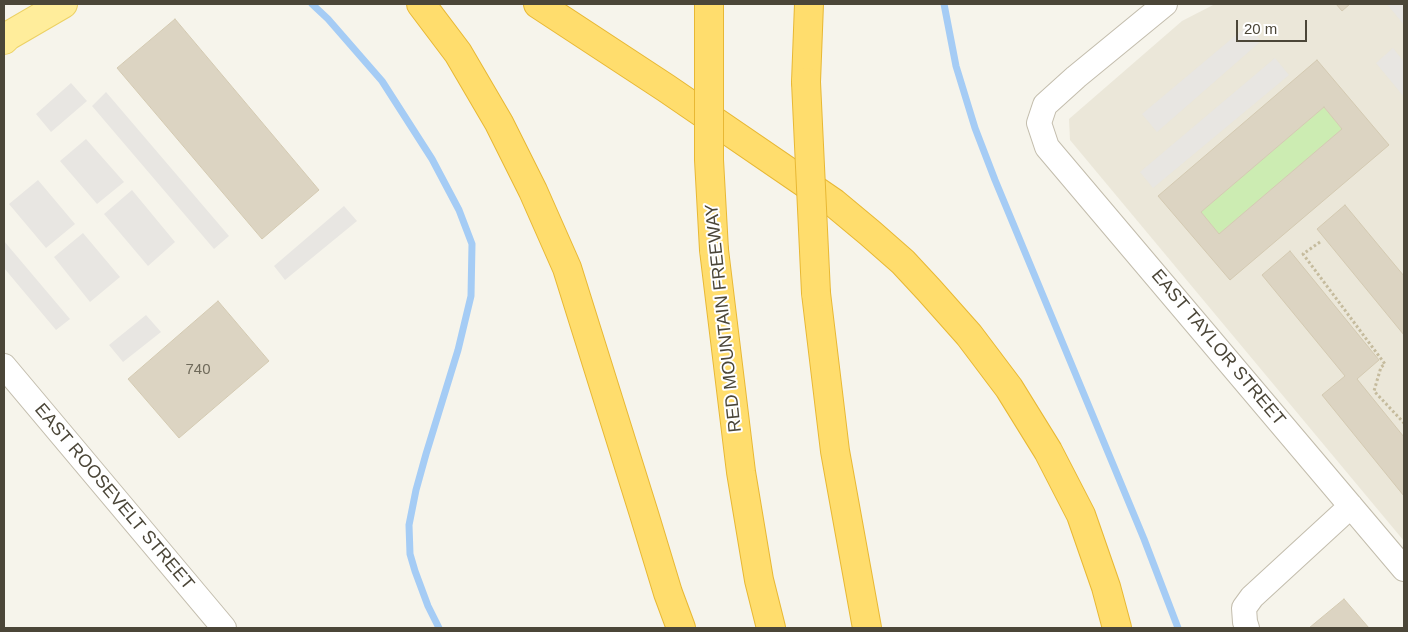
<!DOCTYPE html>
<style>
body{margin:0}
#map{position:relative;width:1408px;height:632px;overflow:hidden;background:#f6f4eb;font-family:Arial,sans-serif}
canvas{display:block}
.frame{position:absolute;inset:0;border:5px solid #4b4638;pointer-events:none}
.scale{position:absolute;left:1236px;top:20px;width:71px;height:22px;box-sizing:border-box;border:2px solid #4b4638;border-top:0;padding-left:6px;font-size:15px;line-height:18px;white-space:nowrap;color:#4b4638;-webkit-text-stroke:4px #fff;paint-order:stroke}
</style>
<div id="map">
<canvas width="1408" height="632"></canvas>
<div class="frame"></div>
<div class="scale">20 m</div>
</div>
<script>
const ctx = document.querySelector('canvas').getContext('2d');
ctx.lineJoin = 'round';
function fillPath(path, color) {
  ctx.fillStyle = color;
  ctx.fill(path, 'evenodd');
}
function toPath(rows) {
  const path = new Path2D();
  for (const r of rows) {
    path.moveTo(r[0], r[1]);
    for (let i = 2; i < r.length; i += 2) path.lineTo(r[i], r[i + 1]);
  }
  return path;
}
function stroke(path, color, width, dash) {
  ctx.strokeStyle = color;
  ctx.lineWidth = width;
  ctx.lineCap = dash ? 'butt' : 'round';
  ctx.setLineDash(dash || []);
  ctx.stroke(path);
}
function label(font, color, halo, rows, align = 'center') {
  ctx.font = font + ' Arial,sans-serif';
  ctx.lineWidth = 4;
  ctx.setLineDash([]);
  ctx.textBaseline = 'middle';
  ctx.strokeStyle = halo;
  ctx.fillStyle = color;
  for (const [text, x, y, turn = 0] of rows) {
    ctx.save();
    ctx.translate(x, y);
    ctx.rotate((+turn || 0) * Math.PI / 180);
    ctx.textAlign = isNaN(turn) ? turn : align;
    if (halo) ctx.strokeText(text, 0, 0);
    ctx.fillText(text, 0, 0);
    ctx.restore();
  }
}
fillPath(toPath([
 [1215,4,1404,4,1404,541,1070,140,1069,119,1182,21]
]), '#ebe7d9');
fillPath(toPath([
 [1324,107,1342,129,1219,234,1201,212]
]), '#ccecb2');
fillPath(toPath([
 [1387,4,1404,4,1404,25],
 [1248,25,1261,41,1157,132,1142,114],
 [1393,48,1404,62,1404,97,1376,63],
 [1275,58,1289,75,1153,188,1140,172],
 [71,83,87,101,51,132,36,114],
 [106,92,229,236,214,249,92,106],
 [86,139,124,182,97,204,60,161],
 [38,180,75,224,46,248,9,204],
 [132,190,175,242,148,266,104,214],
 [344,206,357,221,285,280,274,266],
 [83,233,120,277,90,302,54,257],
 [4,241,70,319,56,330,4,268],
 [146,315,161,332,123,362,109,345]
]), '#e8e6e2');
stroke(toPath([
 [312,4,328,19,382,81,432,159,459,210,472,244,471,296,458,350,426,454,416,490,409,525,410,554,415,571,428,606,439,628],
 [944,4,956,66,975,128,995,180,1144,539,1178,628]
]), '#a5ccf5', 7);
const building = toPath([
 [1336,4,1350,4,1342,11,1336,4],
 [175,19,319,190,262,239,117,68,175,19],
 [1317,60,1389,145,1230,280,1158,196,1317,60],
 [1324,107,1342,129,1219,234,1201,212,1324,107],
 [1345,205,1404,276,1404,335,1317,229,1345,205],
 [1290,251,1379,360,1357,379,1404,437,1404,496,1322,395,1345,376,1262,275,1290,251],
 [218,301,269,361,179,438,128,379,218,301],
 [1344,599,1369,628,1309,628,1344,599]
]);
fillPath(building, '#dcd4c2');
stroke(building, '#d4cab2', 1);
const minor = toPath([
 [1165,4,1076,77,1045,105,1039,123,1047,147,1404,569],
 [4,366,224,628],
 [1247,628,1245,622,1244,608,1252,597,1351,506]
]);
const major = toPath([
 [4,40,8,36,63,4]
]);
const highway = toPath([
 [421,4,458,53,499,123,533,191,567,268,644,514,668,593,681,628],
 [538,4,666,88,834,203,870,233,903,262,929,290,969,335,1009,388,1048,451,1081,515,1106,587,1117,628],
 [806,82,809,4],
 [714,250,741,472,759,580,771,628],
 [816,293,835,451,867,628]
]);
stroke(minor, '#c3bdad', 26);
stroke(major, '#ecd164', 30);
stroke(highway, '#e8b834', 30);
stroke(toPath([
 [1320,242,1303,254,1385,364,1381,367,1374,391,1404,423]
]), '#c5bb9d', 3, [2.5, 2.5]);
stroke(minor, '#fff', 24);
stroke(major, '#ffed9b', 28);
stroke(highway, '#ffdd6d', 28);
const highwayBridge = toPath([
 [709,4,709,160,714,250],
 [806,82,816,293]
]);
stroke(highwayBridge, '#e8b834', 30, []);
stroke(highwayBridge, '#ffdd6d', 28);
label('15px', '#6f6a5a', null, [
 ["740",198,370]
]);
label('18px', '#4b4638', '#fff', [
 ["RED MOUNTAIN FREEWAY",724,318,-96],
 ["EAST TAYLOR STREET",1218,348,50],
 ["EAST ROOSEVELT STREET",114,497,50]
]);
</script>
